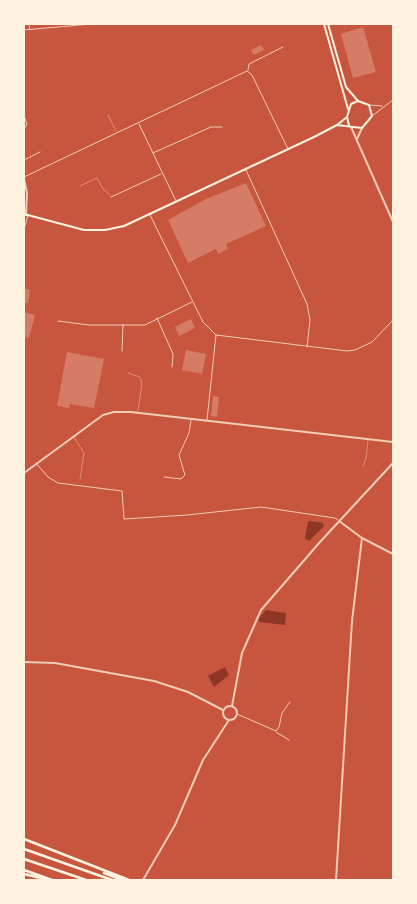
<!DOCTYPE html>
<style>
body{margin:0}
#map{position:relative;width:417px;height:904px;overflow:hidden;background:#c8553d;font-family:Mulish,sans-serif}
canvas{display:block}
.frame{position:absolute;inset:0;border:25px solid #fff3e0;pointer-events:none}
</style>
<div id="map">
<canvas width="417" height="904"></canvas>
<div class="frame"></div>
</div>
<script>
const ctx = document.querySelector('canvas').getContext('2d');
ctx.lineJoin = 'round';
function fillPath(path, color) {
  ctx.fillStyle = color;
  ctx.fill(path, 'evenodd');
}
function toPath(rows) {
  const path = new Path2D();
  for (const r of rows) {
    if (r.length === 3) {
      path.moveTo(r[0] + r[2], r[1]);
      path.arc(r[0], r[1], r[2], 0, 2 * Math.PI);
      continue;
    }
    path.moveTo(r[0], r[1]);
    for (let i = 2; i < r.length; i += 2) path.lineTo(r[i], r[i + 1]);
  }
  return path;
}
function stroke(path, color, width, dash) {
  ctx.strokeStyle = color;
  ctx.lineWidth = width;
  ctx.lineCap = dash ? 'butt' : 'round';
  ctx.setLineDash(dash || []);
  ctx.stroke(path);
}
fillPath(toPath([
 [311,521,323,523,324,526,309,541,305,538,308,522],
 [266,610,286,613,285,625,259,622,259,618],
 [225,667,229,675,214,687,208,676]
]), '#8f3625');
fillPath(toPath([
 [363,27,376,72,353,78,341,34],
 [261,45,264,50,254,55,251,50],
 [246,183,266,226,226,244,228,249,218,254,216,249,188,263,168,220,206,199],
 [24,288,30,290,28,303,24,303],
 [24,312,35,315,29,338,24,337],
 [191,319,195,328,179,336,175,327],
 [186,350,206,354,202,374,182,370],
 [67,352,104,359,94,408,70,404,69,408,57,406],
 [213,396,219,397,217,417,211,416]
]), '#d67c66');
stroke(toPath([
 [108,115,116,131],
 [80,186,97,178,103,189,110,195],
 [128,373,140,377,142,384,138,411],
 [74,437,84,453,80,479],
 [363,466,366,459,368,441]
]), '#f1ccb7', 0.5);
stroke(toPath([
 [29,24,30,30],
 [24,30,91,24],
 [248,70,249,64,283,47],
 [369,105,382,106],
 [24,116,27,124,24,129],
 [372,116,393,100],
 [139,124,176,201],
 [153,153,211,127,222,127],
 [24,160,40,152],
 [246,170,307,304,310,320,307,347],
 [24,177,247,71,252,75,288,149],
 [111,197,161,174],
 [150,215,203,322,216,335,347,351,355,350,372,342,393,320],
 [24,229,28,215],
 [157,318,173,354,172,367],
 [58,321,89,325,145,325,192,302],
 [122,351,123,325],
 [207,420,216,335],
 [36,463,48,477,58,483,122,491,124,519,187,515,261,507,335,518,338,520],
 [164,477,181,479,185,475,179,455,189,433,191,420],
 [237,714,276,731,279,727,282,713,290,702],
 [276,732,289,740]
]), '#f1ccb7', 1);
stroke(toPath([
 [351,127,393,222],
 [357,139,362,128],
 [24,179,27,193,26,215],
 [24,473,103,415,114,412,131,412,393,442],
 [339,521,362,538,393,554],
 [24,662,55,663,154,681,188,692,223,710],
 [230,713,7],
 [232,706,242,653,261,610,320,542,393,463],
 [143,880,175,825,203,760,229,720],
 [336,880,352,621,362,538]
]), '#f1ccb7', 2);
stroke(toPath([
 [324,24,348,109],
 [328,24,346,87,358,101],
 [337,125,362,128,372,116,369,105,358,101,351,104,347,117,349,125],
 [24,214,84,230,105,230,124,226,314,137,337,125,347,117]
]), '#fff3e0', 2);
stroke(toPath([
 [24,839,129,880],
 [24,849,112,880],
 [24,859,86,880],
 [24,870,52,880],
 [104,873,122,880],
 [24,874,45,879]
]), '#fff3e0', 2.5);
</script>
